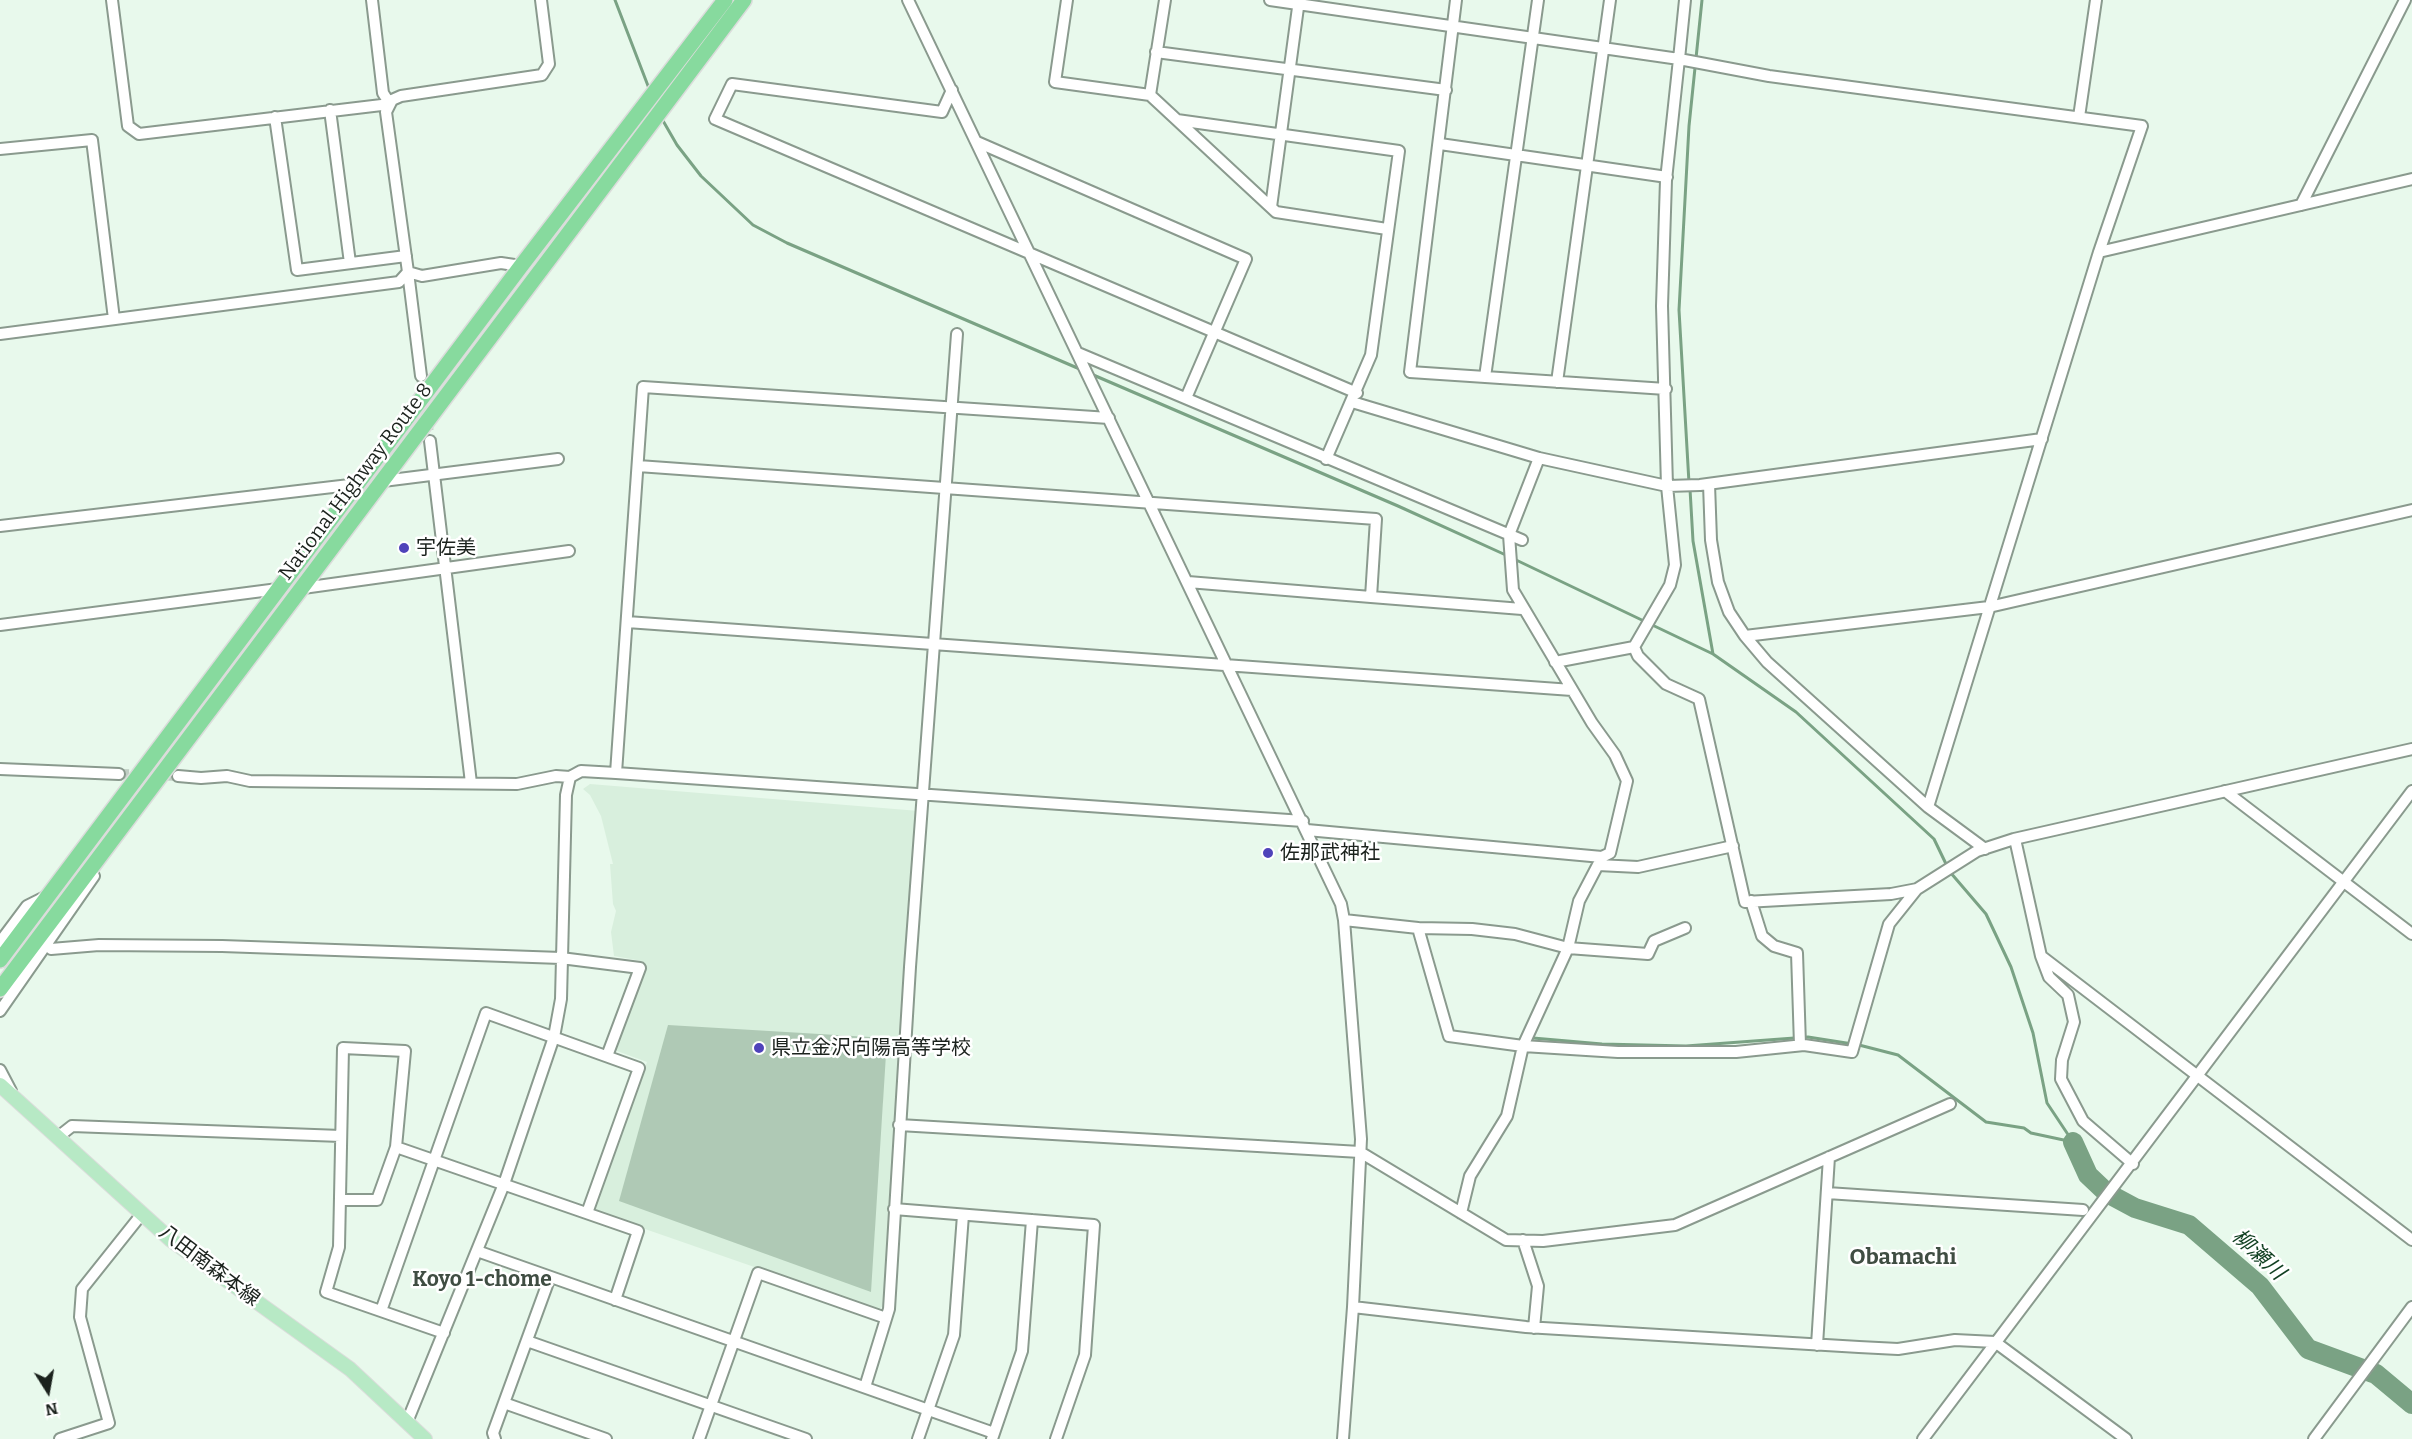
<!DOCTYPE html>
<meta charset="utf-8">
<style>
body{margin:0}
#map{position:relative;width:2412px;height:1439px;overflow:hidden;background:#e8f9ec;font-family:Bitter,serif}
canvas{display:block}
.north{position:absolute;left:18px;top:1361px;width:60px;height:60px;-webkit-text-stroke:4px #fff;paint-order:stroke;rotate:169deg;font-size:16px;font-weight:700;line-height:24px;text-align:center;color:#1b221d}
.north::after{content:'';display:block;margin:auto;width:21px;height:27px;background:#1b221d;clip-path:polygon(50% 0,100% 100%,50% 72%,0 100%)}
</style>
<div id="map">
<canvas width="2412" height="1439"></canvas>
<div class="north">N</div>
</div>
<script>
const ctx = document.querySelector('canvas').getContext('2d');
ctx.lineJoin = 'round';
function fillPath(path, color) {
  ctx.fillStyle = color;
  ctx.fill(path, 'evenodd');
}
function toPath(rows) {
  const path = new Path2D();
  for (const r of rows) {
    path.moveTo(r[0], r[1]);
    for (let i = 2; i < r.length; i += 2) path.lineTo(r[i], r[i + 1]);
  }
  return path;
}
function stroke(path, color, width, dash) {
  ctx.strokeStyle = color;
  ctx.lineWidth = width;
  ctx.lineCap = dash ? 'butt' : 'round';
  ctx.setLineDash(dash || []);
  ctx.stroke(path);
}
function label(font, color, halo, rows, align = 'center') {
  ctx.font = font + ' Bitter,"Noto Sans JP",serif';
  ctx.lineWidth = 5;
  ctx.setLineDash([]);
  ctx.textBaseline = 'middle';
  ctx.strokeStyle = halo;
  ctx.fillStyle = color;
  for (const [text, x, y, turn = 0] of rows) {
    ctx.save();
    ctx.translate(x, y);
    ctx.rotate((+turn || 0) * Math.PI / 180);
    ctx.textAlign = isNaN(turn) ? turn : align;
    if (halo) ctx.strokeText(text, 0, 0);
    ctx.fillText(text, 0, 0);
    ctx.restore();
  }
}
fillPath(toPath([
 [590,784,919,811,883,1306,878,1310,599,1213,595,1208,647,1062,617,1051,615,1044,645,967,642,961,614,956,611,932,616,911,613,904,610,864,613,864,601,816,590,795,583,789]
]), '#d8efdd');
fillPath(toPath([
 [668,1025,887,1038,871,1292,619,1201]
]), '#afc9b5');
stroke(toPath([
 [615,0,650,91],
 [662,119,677,145,701,176,753,225,787,243,1082,370],
 [1091,374,1398,506,1508,556],
 [1689,483,1679,310,1689,126,1702,0],
 [1690,489,1693,541,1713,654],
 [1514,559,1713,654,1796,712,1934,839,1947,866],
 [1950,872,1986,914,2011,967,2033,1033,2047,1103,2073,1142],
 [1533,1038,1602,1044,1686,1046,1808,1037,1859,1045,1898,1055,1986,1122,2024,1128,2031,1133,2073,1142]
]), '#7aa284', 3);
stroke(toPath([
 [2073,1142,2088,1175,2107,1193,2135,1208,2189,1225,2260,1286,2308,1349,2376,1374,2412,1404]
]), '#7aa284', 20);
stroke(toPath([
 [421,376,430,441],
 [119,774,178,776]
]), '#bfcec3', 10, [10, 5]);
const minor = toPath([
 [112,0,128,126,139,134,390,104],
 [372,0,383,93,390,104],
 [908,0,1341,904,1344,920,1361,1139,1353,1307,1343,1439],
 [1067,0,1055,82,1150,95],
 [1165,0,1150,95,1276,212,1387,229],
 [1270,0,1679,59,1666,180,1662,306,1667,486,1675,565,1670,585,1634,647,1638,656,1666,684,1699,699,1745,902,1891,894,1917,889],
 [1456,0,1410,372,1666,389],
 [1685,0,1679,59,1769,76,2142,126,2099,252,1928,807],
 [1156,52,1446,90],
 [952,90,942,112,732,84,715,119,1357,393],
 [330,110,350,263],
 [275,117,297,270,406,256],
 [2079,117,2096,0],
 [1177,120,1399,151,1371,355,1326,459],
 [977,142,1246,259,1186,398],
 [1440,144,1667,177],
 [0,149,92,140,114,319],
 [2301,205,2405,0],
 [1271,207,1299,0],
 [2099,252,2412,179],
 [521,266,501,263,422,276,408,272,386,112,392,100,401,96,542,75,549,64,541,0],
 [408,272,421,376],
 [0,334,399,282,408,272],
 [1078,353,1522,540],
 [1485,377,1538,0],
 [1557,382,1610,0],
 [1352,402,1539,458,1667,486,1700,485,2042,439],
 [430,441,471,783],
 [638,466,1376,519,1371,597,1188,582],
 [383,481,558,459],
 [1709,484,1711,540,1718,582,1729,612,1745,636,1767,662,1928,807,1985,849],
 [0,526,358,484],
 [303,588,569,551],
 [1371,597,1522,609],
 [627,622,1572,690],
 [0,625,278,589],
 [1745,636,1989,607,2412,510],
 [1555,662,1634,647],
 [0,769,119,774],
 [616,773,643,387,1109,418],
 [178,776,201,778,227,776,250,781,517,784,556,776,570,777],
 [2225,791,2412,934],
 [1307,830,1602,857,1610,853,1627,781,1615,755,1592,723,1513,590,1509,535,1539,458],
 [2015,839,2041,956,2049,977,2068,995,2074,1022,2062,1060,2061,1079,2083,1121,2133,1164],
 [1598,865,1638,867,1733,846],
 [1751,901,1762,936,1774,946,1797,953,1800,1045],
 [1344,920,1418,928,1449,1036,1523,1046,1618,1052,1736,1052,1804,1045,1852,1052,1889,924,1917,889,1977,851,2014,839,2412,749],
 [1418,928,1472,929,1515,934,1568,948,1648,954,1654,941,1685,928],
 [0,942,27,906,45,897],
 [51,949,99,945,222,946,561,958,640,968,607,1056],
 [2041,956,2412,1240],
 [0,1011,94,876],
 [0,1070,11,1091],
 [899,1125,1360,1152,1506,1240,1543,1241,1675,1225,1950,1104],
 [58,1137,72,1126,341,1136],
 [396,1147,638,1231,615,1300],
 [1827,1193,2083,1210],
 [340,1200,377,1200,396,1147,405,1051,343,1048,339,1247,326,1292,444,1333],
 [894,1209,1094,1225,1085,1355,1056,1439],
 [1461,1213,1470,1176,1507,1116,1523,1046,1568,948,1579,901,1602,857],
 [1523,1240,1538,1286,1534,1328],
 [477,1251,994,1433],
 [1353,1307,1526,1327,1859,1347,1898,1349,1955,1340,1995,1342,2126,1439],
 [381,1311,486,1013,639,1068,587,1213],
 [527,1341,806,1439],
 [1817,1345,1829,1157],
 [865,1387,889,1309,910,967,957,334],
 [504,1403,606,1439],
 [407,1422,504,1184,554,1037,561,999,566,795,570,777,581,771,616,773,1303,821],
 [60,1439,109,1423,80,1317,82,1289,141,1215],
 [495,1439,493,1433,550,1277],
 [699,1439,758,1273,886,1318],
 [918,1439,954,1335,963,1215],
 [992,1439,1022,1351,1032,1220],
 [1923,1439,2412,791],
 [2314,1439,2412,1307]
]);
const major = toPath([
 [0,1085,171,1240,350,1369,425,1439]
]);
const highway = toPath([
 [0,960,521,266,725,0],
 [0,989,744,0]
]);
stroke(minor, '#8a9a8e', 14);
stroke(major, '#dbdcdb', 16);
stroke(highway, '#dbdcdb', 18);
stroke(minor, '#fff', 10);
stroke(major, '#b7e9c5', 14);
stroke(highway, '#87da9e', 15);
for (const [x, y, r, color] of [
 [404,548,6,"#4f43ba"],
 [1268,853,6,"#4f43ba"],
 [759,1048,6,"#4f43ba"]
]) {
  const dot = new Path2D();
  dot.arc(x, y, r, 0, 2 * Math.PI);
  ctx.fillStyle = color;
  ctx.fill(dot);
  stroke(dot, '#fff', 2);
}
label('20px', '#1b221d', '#fff', [
 ["National Highway Route 8",356,482,-53],
 ["八田南森本線",209,1266,37]
]);
label('20px', '#1b221d', '#fff', [
 ["宇佐美",416,548],
 ["佐那武神社",1280,853],
 ["県立金沢向陽高等学校",771,1048]
], 'left');
label('italic 21px', '#103f21', '#fff', [
 ["柳瀬川",2258,1255,43]
]);
label('bold 21px', '#3f4d42', '#fff', [
 ["Koyo 1-chome",482,1280]
]);
label('bold 22px', '#3f4d42', '#fff', [
 ["Obamachi",1903,1258]
]);
</script>
